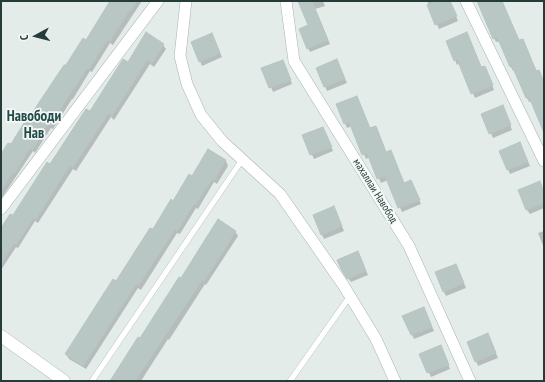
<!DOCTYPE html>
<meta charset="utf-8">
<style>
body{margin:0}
#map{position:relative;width:545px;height:382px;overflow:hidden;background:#e4ecea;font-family:"PT Sans Narrow",sans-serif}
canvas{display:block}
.frame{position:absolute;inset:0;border:2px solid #253c3a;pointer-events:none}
.north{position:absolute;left:16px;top:16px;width:40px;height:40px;-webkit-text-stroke:3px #f4f9f7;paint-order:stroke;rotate:263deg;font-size:11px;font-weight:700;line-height:16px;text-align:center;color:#253c3a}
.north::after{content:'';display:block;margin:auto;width:14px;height:18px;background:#253c3a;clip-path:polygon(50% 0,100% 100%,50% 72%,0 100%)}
</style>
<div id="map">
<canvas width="545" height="382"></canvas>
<div class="frame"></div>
<div class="north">С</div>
</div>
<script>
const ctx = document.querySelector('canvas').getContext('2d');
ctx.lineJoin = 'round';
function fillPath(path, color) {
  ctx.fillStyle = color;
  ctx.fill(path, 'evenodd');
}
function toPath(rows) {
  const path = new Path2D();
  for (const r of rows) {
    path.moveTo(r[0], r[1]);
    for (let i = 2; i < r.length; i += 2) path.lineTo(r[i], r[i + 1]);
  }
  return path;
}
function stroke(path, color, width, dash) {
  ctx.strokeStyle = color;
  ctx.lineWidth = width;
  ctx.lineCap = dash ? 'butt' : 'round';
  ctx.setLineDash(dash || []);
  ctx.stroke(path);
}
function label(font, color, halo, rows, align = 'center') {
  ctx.font = font + ' "PT Sans Narrow",sans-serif';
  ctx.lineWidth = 3.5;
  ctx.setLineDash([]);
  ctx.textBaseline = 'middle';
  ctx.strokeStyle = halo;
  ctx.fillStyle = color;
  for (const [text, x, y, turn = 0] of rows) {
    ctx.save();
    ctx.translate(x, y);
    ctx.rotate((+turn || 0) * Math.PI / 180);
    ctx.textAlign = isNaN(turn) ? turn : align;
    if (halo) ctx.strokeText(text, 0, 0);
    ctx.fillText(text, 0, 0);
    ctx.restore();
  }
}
fillPath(toPath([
 [112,1,142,1,113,45,110,43,92,72,90,71,73,99,72,99,53,129,51,128,35,153,33,151,1,199,1,156,11,146,66,67,86,41],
 [299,1,323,1,325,6,315,9,330,44,310,52,308,48,309,25],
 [427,1,450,1,458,21,439,29],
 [478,1,502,1,519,41,525,44,537,72,544,83,544,131,532,101,529,102,527,98,515,70,513,71,511,67,500,41,496,42,494,38],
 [212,34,222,57,202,66,200,61],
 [469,38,482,68,487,71,494,90,475,98,460,63,457,65,455,60],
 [163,45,166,49,154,67,150,64,114,120,111,117,76,171,73,169,38,223,35,221,18,248,16,247,1,270,1,230,13,217,128,63],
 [337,60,347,83,327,91,317,68],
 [285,65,292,84,273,92,263,69],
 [337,105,371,129,404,184,411,181,421,204,402,212,388,180,381,183,369,157,366,159,352,126,347,128],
 [505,111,512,130,493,138,483,115],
 [323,128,333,151,314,159,303,136],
 [520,143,530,166,510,174,500,151],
 [209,151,226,161,228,166,217,184,214,182,198,209,196,208,180,234,177,233,141,290,138,288,86,369,69,359,66,354,192,177],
 [544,193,544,208,530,214,527,210],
 [336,212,344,231,324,239,322,235],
 [235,231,238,236,206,285,205,284,169,340,168,339,141,381,111,381,181,279],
 [544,231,544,248,538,233],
 [358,252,368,275,351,282,344,273],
 [458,269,466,288,446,296,444,292],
 [426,312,434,331,414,339,404,316],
 [490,339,498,358,478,366,476,361],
 [443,350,450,369,431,377,421,354]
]), '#0003');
const building = toPath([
 [110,1,137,1,130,12,129,11,110,41,107,40,89,69,87,68,50,125,48,124,33,149,30,148,14,174,12,173,1,191,1,154,8,143,11,144,27,118,28,119,64,65,66,65,83,38,86,40,110,1],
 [298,1,312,1,328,40,307,49,299,29,308,25,298,1],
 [438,1,450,1,457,16,435,25,427,5,438,1],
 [477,1,502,1,519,40,523,39,536,71,539,70,544,82,544,133,529,97,526,98,512,66,510,67,497,37,493,39,477,1],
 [146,32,164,44,152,63,147,60,112,116,108,114,73,167,70,165,36,219,33,218,16,245,14,243,1,264,1,228,10,214,13,215,47,162,50,164,86,109,90,111,123,59,128,62,146,32],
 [467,32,481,67,485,66,493,85,471,94,457,59,454,61,446,41,467,32],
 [212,33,220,53,199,62,191,42,212,33],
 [337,59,345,79,324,87,316,68,337,59],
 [283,60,291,80,269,88,261,68,283,60],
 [357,96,370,128,376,126,386,152,391,150,404,183,411,180,420,200,398,208,385,176,377,179,367,153,362,155,349,122,344,124,336,104,357,96],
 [503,105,511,125,489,134,481,114,503,105],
 [323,127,332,147,310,155,302,135,323,127],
 [520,142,528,162,507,170,499,151,520,142],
 [208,149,226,160,214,180,212,179,195,205,194,204,177,231,175,229,138,286,136,284,83,366,65,354,113,279,116,281,150,228,153,229,171,199,173,201,189,174,192,176,208,149],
 [540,181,544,192,544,203,526,210,518,190,540,181],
 [334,206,342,226,321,235,313,215,334,206],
 [218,219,236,231,204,281,202,280,135,381,110,381,138,337,140,338,179,277,181,278,218,219],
 [358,251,366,271,347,279,341,269,337,260,358,251],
 [456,264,464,283,443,292,435,272,456,264],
 [424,307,432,327,411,335,402,316,424,307],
 [488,333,496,353,475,362,467,342,488,333],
 [441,345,449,365,427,373,419,354,441,345]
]);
fillPath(building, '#b9c7c4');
stroke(building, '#b7c5c2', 1);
const service = toPath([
 [92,381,242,160],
 [290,381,350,296]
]);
const minor = toPath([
 [186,1,180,56,187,84,201,115,222,141,280,194,342,283,376,339,395,381],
 [286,1,294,61,409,246,470,381],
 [466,1,544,161],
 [1,209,158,1]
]);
const tertiary = toPath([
 [1,336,64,381]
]);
stroke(service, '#a7b4b2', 6);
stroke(minor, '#a7b4b2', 12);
stroke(tertiary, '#a7b4b2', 13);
stroke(service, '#fff', 5.5);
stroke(minor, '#fff', 11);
stroke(tertiary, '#fff', 12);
label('11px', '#253c3a', '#f4f9f7', [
 ["махаллаи Навобод",375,191,58]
]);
label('bold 15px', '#234d4a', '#f4f9f7', [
 ["Навободи",34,117],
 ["Нав",34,134]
]);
</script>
